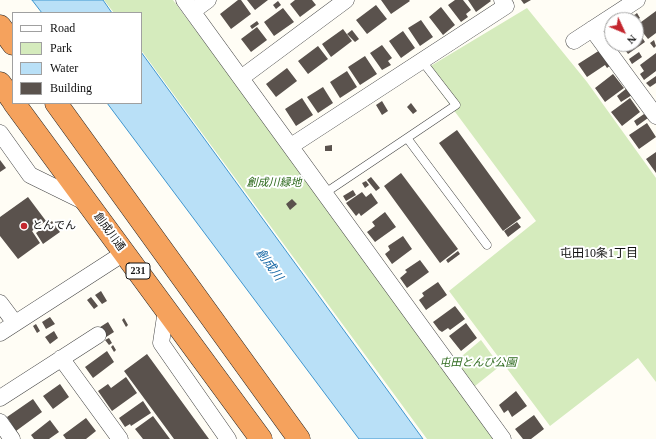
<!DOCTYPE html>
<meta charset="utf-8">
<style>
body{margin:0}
#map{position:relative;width:656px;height:439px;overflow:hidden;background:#fffdf5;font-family:"Times New Roman",serif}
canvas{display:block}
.legend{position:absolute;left:12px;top:12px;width:130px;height:92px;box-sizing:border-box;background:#fff;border:1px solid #a0a0a0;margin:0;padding:5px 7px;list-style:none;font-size:12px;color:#111}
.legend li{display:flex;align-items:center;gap:8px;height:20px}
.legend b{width:20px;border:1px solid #a0a0a0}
.north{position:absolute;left:604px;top:12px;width:40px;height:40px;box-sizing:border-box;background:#fff;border:1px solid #a0a0a0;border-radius:50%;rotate:134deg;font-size:11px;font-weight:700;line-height:16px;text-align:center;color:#111}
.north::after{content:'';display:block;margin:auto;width:14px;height:18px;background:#c4262e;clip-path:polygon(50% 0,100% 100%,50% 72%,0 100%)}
</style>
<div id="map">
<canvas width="656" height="439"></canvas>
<ul class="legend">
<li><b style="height:5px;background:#fff"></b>Road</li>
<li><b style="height:11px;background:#d5ebbd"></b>Park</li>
<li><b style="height:11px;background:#b9e0f7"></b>Water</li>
<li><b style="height:11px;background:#5a524d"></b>Building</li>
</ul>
<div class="north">N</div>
</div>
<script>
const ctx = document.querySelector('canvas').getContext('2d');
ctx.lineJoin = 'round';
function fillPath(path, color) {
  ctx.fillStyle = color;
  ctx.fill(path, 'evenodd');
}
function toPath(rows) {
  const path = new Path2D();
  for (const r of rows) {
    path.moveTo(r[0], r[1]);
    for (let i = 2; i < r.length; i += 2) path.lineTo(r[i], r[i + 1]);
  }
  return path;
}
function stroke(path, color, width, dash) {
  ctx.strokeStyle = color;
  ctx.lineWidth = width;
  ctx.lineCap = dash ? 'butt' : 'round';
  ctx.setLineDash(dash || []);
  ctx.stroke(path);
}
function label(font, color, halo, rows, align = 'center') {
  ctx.font = font + ' "Times New Roman","Noto Sans JP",serif';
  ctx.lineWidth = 4;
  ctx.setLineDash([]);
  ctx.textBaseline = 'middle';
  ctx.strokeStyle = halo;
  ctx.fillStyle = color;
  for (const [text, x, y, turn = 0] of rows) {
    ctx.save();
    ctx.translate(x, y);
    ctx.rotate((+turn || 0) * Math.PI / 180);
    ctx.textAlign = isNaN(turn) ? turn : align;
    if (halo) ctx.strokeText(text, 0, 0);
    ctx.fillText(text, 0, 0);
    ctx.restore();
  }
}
fillPath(toPath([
 [104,0,173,0,295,163,493,439,427,439,141,50,141,13,114,13],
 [527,8,587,82,656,178,656,382,638,358,550,426,449,291,536,221,424,70],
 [481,340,500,366,475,386,456,361]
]), '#d5ebbd');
const water = toPath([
 [32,0,103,0,112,13,42,13,32,0],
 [141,52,214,152,423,439,359,439,107,103,141,103,141,52]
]);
fillPath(water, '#b9e0f7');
stroke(water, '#3f96cf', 1);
fillPath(toPath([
 [238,0,241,0,251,14,231,29,220,14],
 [247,0,268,0,255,10],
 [295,0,312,0,316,5,300,17,290,4],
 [381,0,409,0,410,1,391,14],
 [455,0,463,0,471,10,466,14,468,17,461,22,448,5],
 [468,0,490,0,491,1,476,12],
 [521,0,531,0,524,4],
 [278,1,281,5,276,9,273,5],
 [376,5,387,19,367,34,356,20],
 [441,7,455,25,443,35,429,17],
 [283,8,294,22,274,36,264,22],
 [656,11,656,33,648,39,637,25],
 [637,13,640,18,636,21,632,17],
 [421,20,433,37,420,46,408,28],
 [257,21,259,24,252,29,250,26],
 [257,27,267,40,251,52,241,39],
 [636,28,645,42,628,54,621,44,636,44],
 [343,29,352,41,331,57,322,44],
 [352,30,359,39,355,42,347,34],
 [403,31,415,48,401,58,389,41],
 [654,40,656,46,654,48,650,43],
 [382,45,392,58,388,61,391,65,382,70,370,53],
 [318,46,328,59,308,74,298,61],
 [600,50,611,65,607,68,605,65,587,77,578,64],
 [639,52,642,57,632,64,629,59],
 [656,53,656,71,644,80,640,74,644,71,640,65],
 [365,56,377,74,360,85,348,67],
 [287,68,297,81,276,97,266,84],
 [347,71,357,87,340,98,330,82],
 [613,74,624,88,605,102,595,88],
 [656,76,656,83,650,87,646,83],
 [323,87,333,103,318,113,307,97],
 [627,88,632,95,621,102,617,96],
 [302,98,313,115,296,126,285,109],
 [630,98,640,112,622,126,611,112],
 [382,101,388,111,382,115,376,105],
 [411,103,417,111,413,114,407,107],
 [644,114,648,118,637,126,634,121],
 [647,123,656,137,639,149,629,135],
 [457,130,521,218,503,231,439,143],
 [332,145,332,151,325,151,325,146],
 [656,152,656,173,646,159],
 [0,160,6,168,0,172],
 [401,173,458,249,440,263,384,186],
 [371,177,380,188,376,191,367,180],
 [366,181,369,185,365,188,362,183],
 [353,190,356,195,346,201,343,196],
 [362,192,366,197,371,193,378,203,361,216,359,213,356,216,346,203],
 [28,197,46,221,32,231,40,243,18,259,0,236,0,217],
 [292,199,297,204,290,210,286,204],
 [385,212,396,227,375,242,367,232,375,226,372,222],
 [52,221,60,232,43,244,36,233],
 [517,222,521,227,508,237,504,231],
 [403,236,412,249,392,264,385,254,390,250,388,246],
 [458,251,460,254,448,263,446,260],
 [420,260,429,272,407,288,400,278,407,272,405,270],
 [438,282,447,295,426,310,419,300,424,296,422,293],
 [101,291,107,301,102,304,95,295],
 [91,297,98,306,94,309,87,300],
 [455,306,465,319,450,330,448,328,442,332,439,330,433,322],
 [50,317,55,324,46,329,42,322],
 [124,318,128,325,126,327,122,320],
 [108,322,114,332,103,339,97,329],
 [466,323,477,338,461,351,449,336],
 [36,324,40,331,37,333,33,326],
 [54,331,58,338,50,344,45,337],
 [109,338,112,343,109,345,105,340],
 [113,345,116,350,114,352,111,347],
 [107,351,114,362,93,378,85,367],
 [147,354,209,439,174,439,124,371],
 [126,377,137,393,112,411,98,391,108,384,111,388],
 [60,384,69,397,53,409,43,396],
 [516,391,527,406,512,417,508,410,504,413,499,405],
 [33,399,42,412,16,431,7,417],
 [143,401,151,413,131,426,130,424,125,427,119,418],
 [534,415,544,429,531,439,523,439,515,429],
 [153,416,170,439,143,439,135,429],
 [86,418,96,431,86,439,66,439,63,435],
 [50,420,59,432,49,439,34,439,31,435]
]), '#5a524d');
const lane = toPath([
 [407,138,456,105,422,61],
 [325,193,407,138,487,245]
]);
const street = toPath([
 [184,0,503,439],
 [193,11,208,0],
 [592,29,656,116],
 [574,41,637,0],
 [241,78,346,0],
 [0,133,30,175,85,202],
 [291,146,506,6,502,0],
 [0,303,15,323],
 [166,310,161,343,228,439],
 [0,333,124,253],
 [61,358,120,439],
 [0,398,98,335],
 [0,422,12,439]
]);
const highway = toPath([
 [0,26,13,44],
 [0,83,13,101],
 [14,103,261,439],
 [56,103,299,439]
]);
stroke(lane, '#444', 9);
stroke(street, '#444', 17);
stroke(highway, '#222', 23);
stroke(lane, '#fff', 8);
stroke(street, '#fff', 16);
stroke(highway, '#f5a25d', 22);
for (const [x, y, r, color] of [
 [24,226,4,"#c4262e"]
]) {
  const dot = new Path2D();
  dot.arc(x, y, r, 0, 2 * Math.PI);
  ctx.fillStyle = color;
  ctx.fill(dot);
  stroke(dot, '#fff', 1.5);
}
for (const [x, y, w] of [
 [138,271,24]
]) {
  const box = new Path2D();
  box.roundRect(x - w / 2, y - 8, w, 16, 3);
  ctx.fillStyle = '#fff';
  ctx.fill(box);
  stroke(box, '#111', 1);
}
label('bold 10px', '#111', null, [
 ["231",138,271]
]);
label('italic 11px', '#2f6b1f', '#fff', [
 ["創成川緑地",274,183],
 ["屯田とんび公園",478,363]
]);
label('11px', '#111', '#fff', [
 ["とんでん",32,226]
], 'left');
label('11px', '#111', '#fff', [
 ["創成川通",109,232,54]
]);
label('12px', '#111', '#fff', [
 ["屯田10条1丁目",599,254]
]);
label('italic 12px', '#1768a6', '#fff', [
 ["創成川",269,265,54]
]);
</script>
